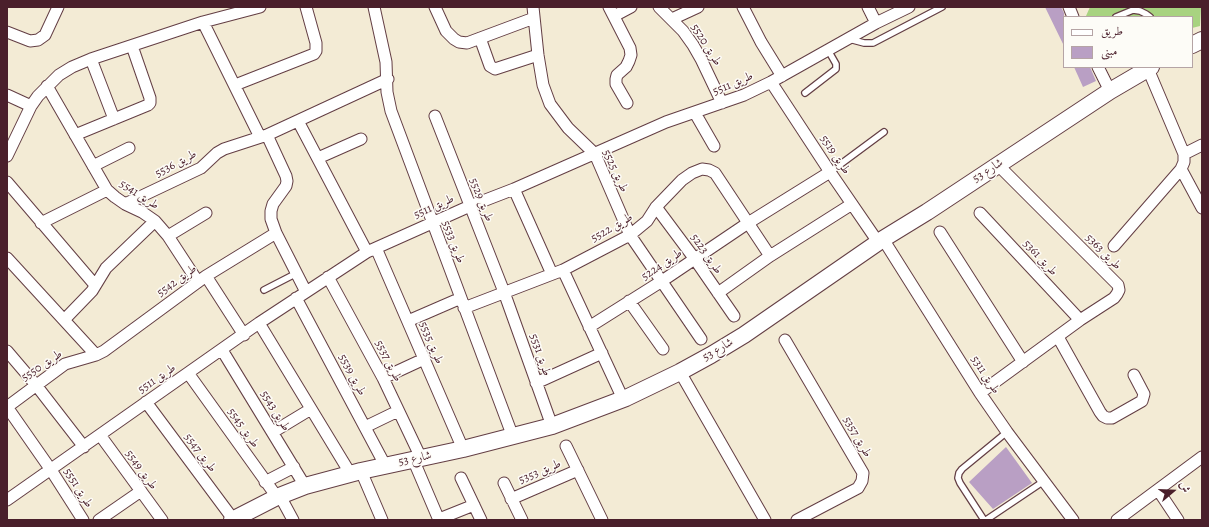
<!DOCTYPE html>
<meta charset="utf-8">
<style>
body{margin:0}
#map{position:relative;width:1209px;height:527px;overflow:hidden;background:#f3ebd5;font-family:Alegreya,Amiri,serif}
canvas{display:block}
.frame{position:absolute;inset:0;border:8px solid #4a1f2b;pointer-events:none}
.legend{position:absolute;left:1063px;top:16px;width:130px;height:52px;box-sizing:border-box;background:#fdfcf7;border:1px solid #b5a4a5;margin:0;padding:5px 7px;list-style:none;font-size:12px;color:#4a1f2b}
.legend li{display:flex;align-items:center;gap:8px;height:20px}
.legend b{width:20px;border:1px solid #b5a4a5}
.north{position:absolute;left:1153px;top:471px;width:40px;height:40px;-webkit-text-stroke:3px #fdfcf7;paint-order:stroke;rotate:71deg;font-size:11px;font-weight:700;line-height:16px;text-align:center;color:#4a1f2b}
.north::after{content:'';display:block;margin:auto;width:14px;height:18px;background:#4a1f2b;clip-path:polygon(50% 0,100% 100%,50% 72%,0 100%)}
</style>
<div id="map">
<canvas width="1209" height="527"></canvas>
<div class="frame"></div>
<ul class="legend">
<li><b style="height:5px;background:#fff"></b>طريق</li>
<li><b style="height:11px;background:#b99fc4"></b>مبنى</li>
</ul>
<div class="north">ش</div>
</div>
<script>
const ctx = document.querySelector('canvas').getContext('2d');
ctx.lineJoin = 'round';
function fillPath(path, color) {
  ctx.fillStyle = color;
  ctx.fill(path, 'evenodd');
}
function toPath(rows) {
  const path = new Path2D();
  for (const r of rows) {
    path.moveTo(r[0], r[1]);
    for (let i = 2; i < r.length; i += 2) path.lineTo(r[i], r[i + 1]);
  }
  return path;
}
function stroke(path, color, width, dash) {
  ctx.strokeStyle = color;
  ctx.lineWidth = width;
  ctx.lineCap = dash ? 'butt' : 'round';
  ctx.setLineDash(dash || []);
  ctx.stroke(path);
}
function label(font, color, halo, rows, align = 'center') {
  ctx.font = font + ' Alegreya,Amiri,serif';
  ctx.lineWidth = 3;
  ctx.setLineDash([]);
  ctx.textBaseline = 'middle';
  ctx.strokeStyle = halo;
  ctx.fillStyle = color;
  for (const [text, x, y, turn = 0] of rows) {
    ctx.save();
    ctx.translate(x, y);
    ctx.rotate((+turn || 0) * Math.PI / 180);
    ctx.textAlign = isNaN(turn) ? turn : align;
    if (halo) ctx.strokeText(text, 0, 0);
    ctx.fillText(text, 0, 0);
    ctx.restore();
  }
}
fillPath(toPath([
 [1090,7,1201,7,1200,26,1192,28,1192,17,1086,17,1086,16]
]), '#a8d380');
fillPath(toPath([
 [1045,7,1061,7,1064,13,1064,46],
 [1074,67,1090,67,1096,81,1083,87],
 [1006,447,1032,483,993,509,969,482]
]), '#b99fc4');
const lane = toPath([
 [1116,17,1133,10,1140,11,1146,14,1150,17],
 [849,39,864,43,873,43,942,7],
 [805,93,836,69,836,64,828,50],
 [830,172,884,132],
 [264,290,297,273],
 [984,520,960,483,958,478,959,473,962,469,1007,432],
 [986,520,1044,481]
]);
const street = toPath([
 [374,7,386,62,387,92,391,111,513,437],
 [435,7,446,31,454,39,459,42,467,43,534,18],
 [533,7,538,55,543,85,550,104,568,128,595,154,630,235,701,339],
 [609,7,630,48,631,55,629,61,626,67,617,75,616,79,616,84,627,103],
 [659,7,683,31,693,45,701,59,722,103],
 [743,7,761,42,782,76],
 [868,7,876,23],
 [1069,7,1073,17],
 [614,16,631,7],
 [672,19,698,7],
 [203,22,260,137],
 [7,32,30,41,38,40,45,35,58,7],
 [480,38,490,66,495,69,538,55],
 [91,59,114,119],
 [1098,67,1110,91],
 [771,82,830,172,878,242],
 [235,85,314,54,316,51,316,43,306,7],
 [47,86,107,190,115,197,125,204,142,212,155,221,168,236,198,282],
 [7,95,31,106],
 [695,113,714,146],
 [435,116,504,292,552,426],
 [298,121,367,252],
 [75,135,148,105,150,103,150,98,132,46],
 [267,135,286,176,287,181,286,186,273,204,271,211,271,219,276,233,306,292],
 [1184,154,1202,145],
 [7,156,31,106,38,96,59,75,72,67,91,59,203,22,260,7],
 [318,158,361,139],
 [93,166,129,148],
 [1181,169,1202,208],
 [7,182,95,285],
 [514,189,552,274],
 [125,204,201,168,217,153,224,149,267,135,388,79],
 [656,207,694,258,734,316],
 [980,213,1080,320],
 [41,223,107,190],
 [940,232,1023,362],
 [168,236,206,213],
 [883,239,980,393,1007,432,1073,520],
 [1114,246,1181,169,1184,162,1184,154,1148,69],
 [376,248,463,449],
 [7,258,96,355],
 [563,270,623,399],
 [206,276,244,335],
 [328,277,383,378,421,458],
 [718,293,770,256,852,204],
 [296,298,385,465],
 [629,301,663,349],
 [464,308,563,270,630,235,647,221,656,207,682,180,692,173,702,169,709,170,715,173,770,256],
 [64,320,92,291,106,268,155,221],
 [408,321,461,298],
 [259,323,350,473],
 [589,327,662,281,748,223,830,172],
 [1058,337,1100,412,1103,416,1107,418,1112,418,1142,401,1144,394,1134,375],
 [785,340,863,473,862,481,858,488,797,520],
 [222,350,305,486],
 [7,351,36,385,84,447],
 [680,372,765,520],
 [188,373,277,497],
 [383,378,424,359],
 [536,383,602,353],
 [980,393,1080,320,1114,298,1117,294,1119,290,1118,285,998,165],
 [146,402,233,519],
 [7,407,65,364,96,355,104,351,206,276,276,233],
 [7,407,51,470,83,520],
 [365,427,398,411],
 [273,432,311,409],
 [100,435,162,520],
 [566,446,602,520],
 [413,459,439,520],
 [361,471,382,520],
 [461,478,481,520],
 [265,482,294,467],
 [504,483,522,520],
 [1158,490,1178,520],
 [280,496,293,520],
 [511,499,578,470],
 [7,500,259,323,367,252,470,206,514,189,666,122,744,95,771,82,876,23,909,7],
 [439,519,474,505],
 [99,520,141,491],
 [1117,520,1202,457]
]);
const secondary = toPath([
 [1192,45,1202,40],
 [232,520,277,497,305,486,361,471,463,449,552,426,626,398,680,372,711,355,744,335,883,239,927,212,1110,91,1151,67]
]);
stroke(lane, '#633e44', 8);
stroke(street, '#633e44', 13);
stroke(secondary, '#633e44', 18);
stroke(lane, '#fff', 5.5);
stroke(street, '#fff', 11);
stroke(secondary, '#fff', 16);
label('12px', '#4a1f2b', '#fdfcf7', [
 ["طريق 5520",706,45,58],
 ["طريق 5511",733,84,-23],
 ["طريق 5519",835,155,56],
 ["طريق 5536",176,164,-28],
 ["طريق 5525",615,171,65],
 ["شارع 53",988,171,-33],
 ["طريق 5541",139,195,33],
 ["طريق 5529",481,200,68],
 ["طريق 5511",434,207,-24],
 ["طريق 5522",612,228,-30],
 ["طريق 5533",453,242,69],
 ["طريق 5363",1103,252,45],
 ["طريق 5223",706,254,55],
 ["طريق 5361",1040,258,47],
 ["طريق 5224",662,265,-34],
 ["طريق 5542",177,281,-36],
 ["طريق 5535",431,343,67],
 ["شارع 53",718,350,-31],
 ["طريق 5531",540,355,71],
 ["طريق 5537",388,361,63],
 ["طريق 5550",42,366,-34],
 ["طريق 5539",352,375,62],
 ["طريق 5311",985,375,57],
 ["طريق 5511",157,379,-34],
 ["طريق 5543",275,411,58],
 ["طريق 5545",243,428,55],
 ["طريق 5357",857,437,60],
 ["طريق 5547",200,453,53],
 ["شارع 53",415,459,-12],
 ["طريق 5549",141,470,54],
 ["طريق 5353",540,472,-23],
 ["طريق 5551",78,488,58]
]);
</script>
